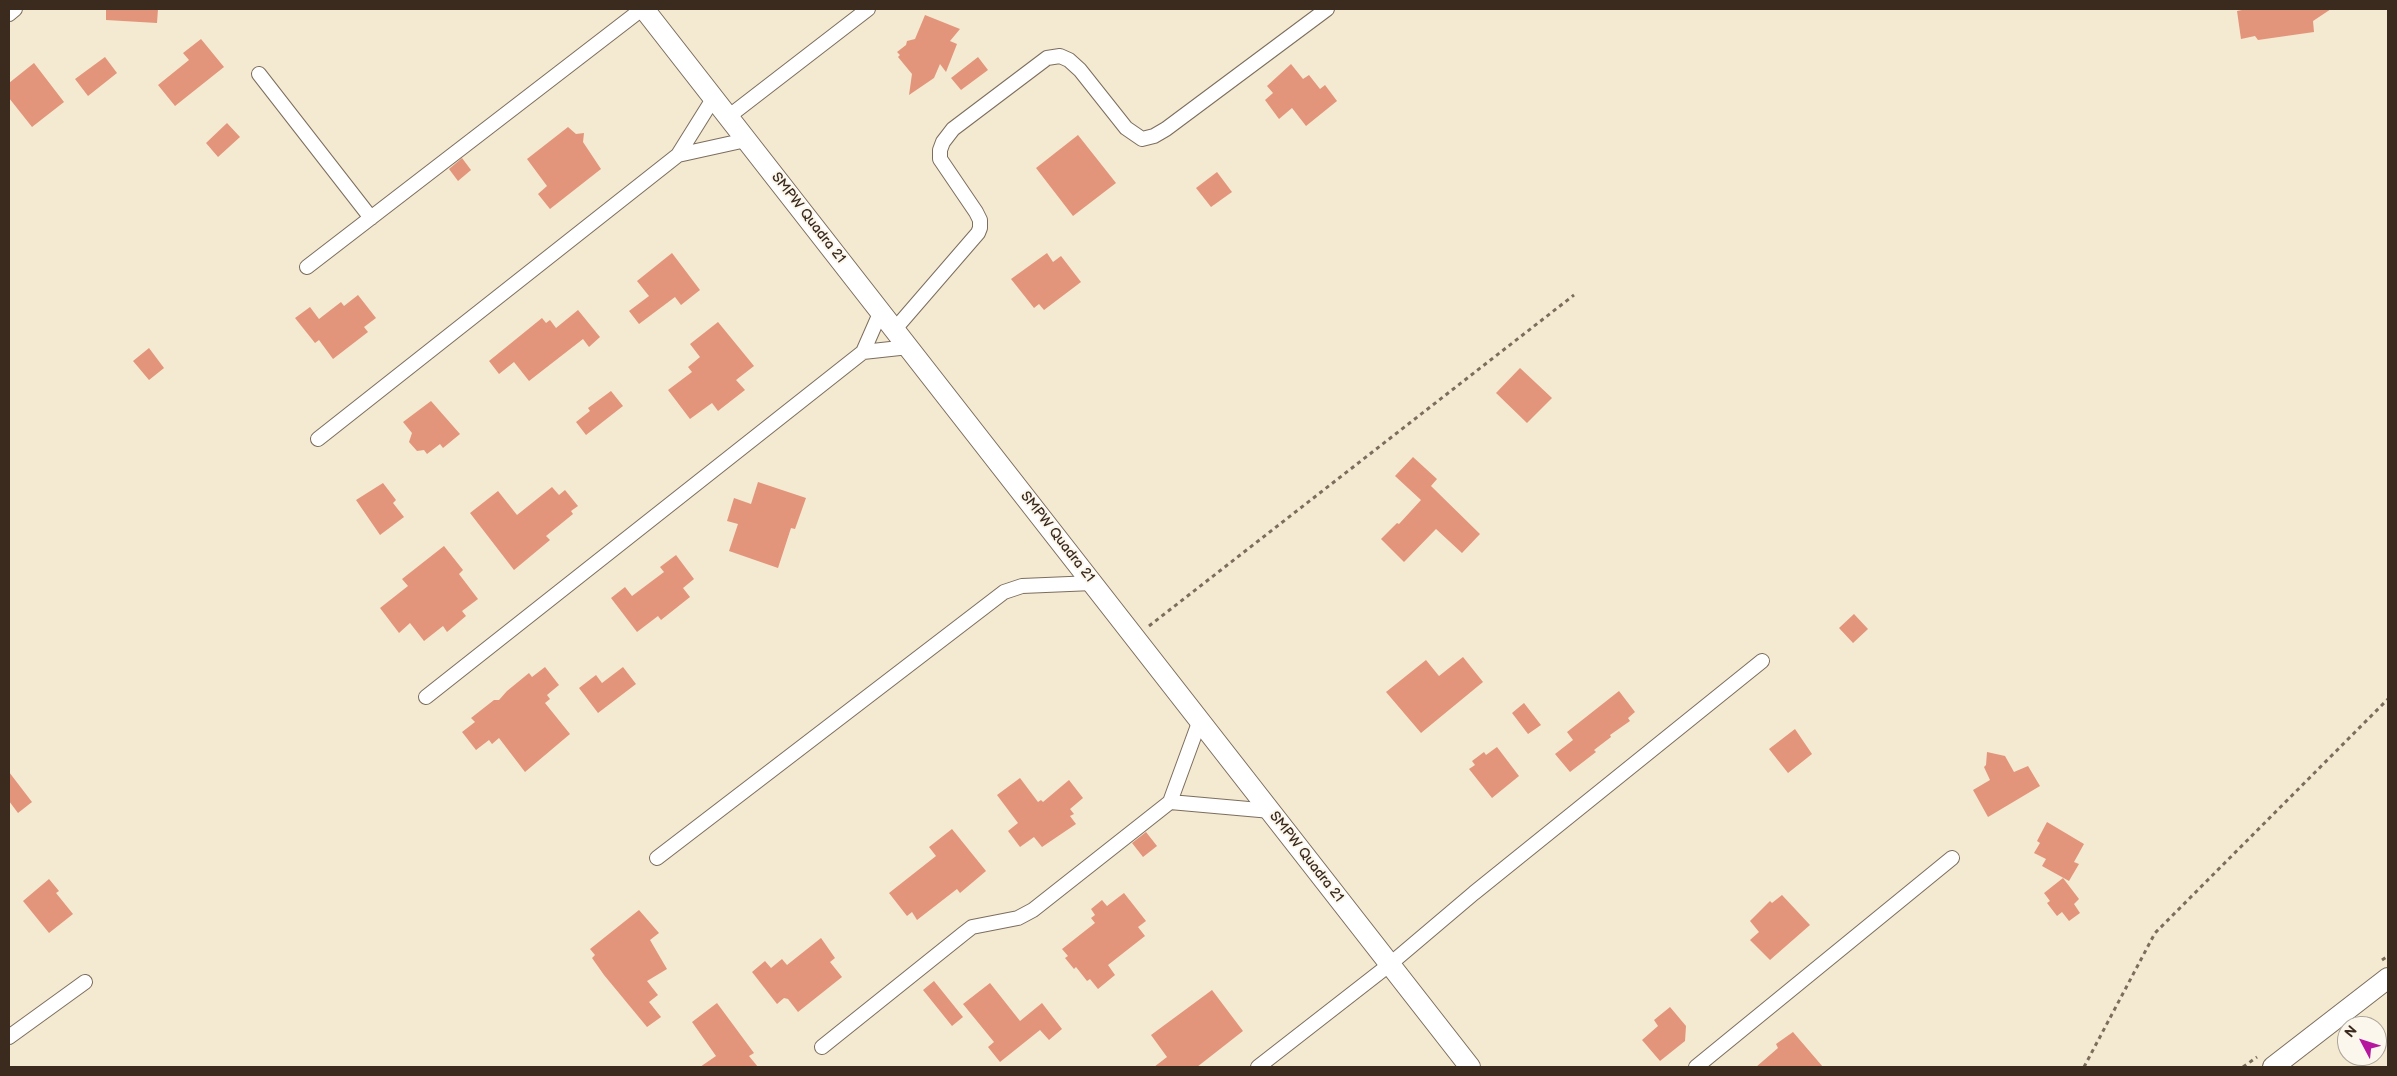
<!DOCTYPE html>
<style>
body{margin:0}
#map{position:relative;width:2397px;height:1076px;overflow:hidden;background:#f4e9d1;font-family:"Balsamiq Sans",sans-serif}
canvas{display:block}
.frame{position:absolute;inset:0;border:10px solid #3b2a1e;pointer-events:none}
.north{position:absolute;left:2337px;top:1016px;width:50px;height:50px;box-sizing:border-box;background:#fbf7ec;border:1px solid #aea59a;border-radius:50%;rotate:310deg;font-size:14px;font-weight:700;line-height:20px;text-align:center;color:#3b2a1e}
.north::after{content:'';display:block;margin:auto;width:18px;height:22px;background:#b5179e;clip-path:polygon(50% 0,100% 100%,50% 72%,0 100%)}
</style>
<div id="map">
<canvas width="2397" height="1076"></canvas>
<div class="frame"></div>
<div class="north">N</div>
</div>
<script>
const ctx = document.querySelector('canvas').getContext('2d');
ctx.lineJoin = 'round';
function fillPath(path, color) {
  ctx.fillStyle = color;
  ctx.fill(path, 'evenodd');
}
function toPath(rows) {
  const path = new Path2D();
  for (const r of rows) {
    path.moveTo(r[0], r[1]);
    for (let i = 2; i < r.length; i += 2) path.lineTo(r[i], r[i + 1]);
  }
  return path;
}
function stroke(path, color, width, dash) {
  ctx.strokeStyle = color;
  ctx.lineWidth = width;
  ctx.lineCap = dash ? 'butt' : 'round';
  ctx.setLineDash(dash || []);
  ctx.stroke(path);
}
function label(font, color, halo, rows, align = 'center') {
  ctx.font = font + ' "Balsamiq Sans",sans-serif';
  ctx.lineWidth = 4;
  ctx.setLineDash([]);
  ctx.textBaseline = 'middle';
  ctx.strokeStyle = halo;
  ctx.fillStyle = color;
  for (const [text, x, y, turn = 0] of rows) {
    ctx.save();
    ctx.translate(x, y);
    ctx.rotate((+turn || 0) * Math.PI / 180);
    ctx.textAlign = isNaN(turn) ? turn : align;
    if (halo) ctx.strokeText(text, 0, 0);
    ctx.fillText(text, 0, 0);
    ctx.restore();
  }
}
fillPath(toPath([
 [106,9,158,9,157,23,106,20],
 [2247,9,2331,9,2313,21,2314,32,2258,40,2255,36,2241,39,2237,11],
 [925,15,960,29,950,41,957,44,946,72,940,64,934,78,909,95,912,74,898,57,900,55,897,52,906,45,907,41,915,39],
 [201,39,224,67,175,106,158,85,189,60,183,53],
 [105,57,117,73,88,96,75,79],
 [978,57,988,70,961,90,951,78],
 [34,63,64,102,32,127,9,98,9,83],
 [1291,64,1303,79,1309,75,1320,89,1325,85,1337,101,1306,126,1292,108,1279,119,1265,100,1273,93,1267,86],
 [227,123,240,137,218,157,206,143],
 [568,127,576,134,584,133,583,142,601,169,550,209,538,194,547,186,527,159],
 [1078,135,1116,183,1073,216,1036,168],
 [462,158,471,170,458,181,449,169],
 [1217,172,1232,192,1211,207,1196,188],
 [672,253,700,290,681,305,675,297,639,324,629,311,649,296,637,281],
 [1047,253,1053,262,1061,256,1081,282,1044,310,1039,304,1034,308,1011,279],
 [358,295,376,318,364,327,368,332,333,359,319,340,315,343,295,318,310,307,319,319,341,302,344,306],
 [578,310,600,337,589,347,583,339,529,381,514,362,499,374,489,361,542,318,546,323,550,320,556,328],
 [718,322,754,366,736,380,745,390,718,411,712,403,690,419,668,390,692,372,688,367,700,357,690,344],
 [149,348,164,368,149,380,133,361],
 [1520,368,1552,398,1527,423,1496,393],
 [611,391,623,406,586,435,576,422,590,411,588,408],
 [431,401,460,434,443,448,440,444,427,454,424,450,417,451,409,442,412,433,403,422],
 [1413,457,1437,479,1431,486,1480,534,1462,553,1436,529,1404,562,1381,539,1397,523,1399,524,1421,500,1395,476],
 [758,482,806,498,795,529,791,528,778,568,729,551,738,524,727,521,734,498,751,504],
 [383,483,396,500,393,503,404,517,380,535,356,500],
 [552,487,559,495,565,490,578,506,571,511,573,514,546,536,550,540,514,570,470,513,498,491,517,515],
 [444,546,463,570,459,574,478,599,462,611,466,616,447,632,443,626,424,641,410,623,399,633,380,608,408,586,402,579],
 [676,555,694,579,683,588,690,597,661,620,658,616,637,632,611,598,625,587,632,596,664,572,660,567],
 [1854,614,1868,629,1853,643,1839,628],
 [1463,657,1483,682,1421,733,1386,692,1426,660,1439,676],
 [545,667,559,685,547,695,550,699,545,703,570,734,525,772,499,738,492,744,489,740,476,750,462,732,475,722,471,718,494,700,499,700,507,691,529,673,532,677],
 [623,667,636,684,598,713,579,688,596,675,602,683],
 [1619,691,1635,712,1628,718,1630,721,1610,735,1611,737,1594,750,1596,752,1570,772,1555,754,1573,740,1567,732],
 [1524,703,1541,725,1528,734,1512,713],
 [1795,729,1812,754,1788,773,1769,749],
 [1497,747,1519,776,1492,798,1469,769,1475,765,1472,761,1484,752,1486,755],
 [1987,752,2005,756,2014,772,2028,766,2040,786,1988,817,1973,790,1990,780,1984,767,1986,765],
 [9,772,32,802,18,813,9,801],
 [1020,778,1038,802,1041,800,1043,802,1069,780,1083,798,1070,809,1074,814,1070,816,1076,824,1042,847,1034,837,1020,847,1008,831,1018,823,997,795],
 [2047,822,2084,844,2074,862,2079,864,2069,881,2042,866,2046,859,2034,853,2040,843,2037,841],
 [952,829,986,871,960,893,957,889,917,920,912,912,907,916,889,893,936,856,929,847],
 [1146,832,1157,846,1143,857,1132,843],
 [2063,878,2079,899,2074,904,2080,913,2069,921,2062,912,2057,916,2047,903,2050,901,2044,893],
 [49,879,59,891,56,893,73,914,49,933,23,901],
 [1124,893,1146,921,1138,927,1145,936,1108,965,1115,975,1098,989,1090,979,1087,981,1076,967,1074,969,1065,958,1068,956,1062,949,1095,923,1091,918,1095,915,1091,909,1102,900,1107,906],
 [1782,895,1810,925,1770,960,1750,940,1759,932,1750,921,1770,901,1772,903],
 [639,910,659,933,650,940,667,969,647,981,658,995,649,1002,661,1017,647,1027,604,975,592,958,595,955,590,949],
 [821,938,835,958,830,962,842,977,798,1012,788,999,784,998,777,1004,752,972,765,961,771,968,782,959,787,965],
 [934,981,963,1017,952,1026,923,990],
 [990,983,1020,1021,1042,1003,1062,1029,1049,1040,1040,1030,1000,1062,988,1047,994,1042,963,1004],
 [1212,990,1243,1031,1197,1067,1154,1067,1167,1057,1151,1035],
 [717,1003,754,1053,749,1056,758,1067,700,1067,716,1056,692,1022],
 [1670,1007,1686,1026,1685,1041,1660,1061,1642,1040,1658,1026,1654,1020],
 [1793,1032,1823,1067,1756,1067,1778,1048,1776,1044]
]), '#e2957b');
const street = toPath([
 [9,14,15,9],
 [259,74,371,218],
 [728,117,868,9],
 [678,155,746,140],
 [307,267,642,9],
 [895,329,978,233,980,228,980,220,976,212,940,159,940,150,943,142,953,129,1047,58,1060,56,1069,60,1080,70,1126,128,1142,139,1154,136,1166,129,1327,9],
 [863,352,909,347],
 [318,439,678,155,713,99],
 [426,697,863,352,881,311],
 [1170,802,1271,811],
 [657,858,1004,592,1022,586,1093,583],
 [9,1037,85,982],
 [822,1047,963,934,972,927,1018,918,1033,910,1170,802,1200,720],
 [1258,1067,1389,965,1474,893,1762,661],
 [1696,1067,1952,858]
]);
const secondary = toPath([
 [644,9,1470,1067],
 [2273,1067,2388,978]
]);
stroke(street, '#7c6d5d', 16);
stroke(secondary, '#7c6d5d', 22);
stroke(toPath([
 [1149,626,1574,295],
 [2382,960,2388,956],
 [2084,1067,2155,933,2388,699],
 [2243,1067,2257,1057]
]), '#7c6d5d', 3, [4, 4]);
stroke(street, '#fff', 14);
stroke(secondary, '#fff', 20);
label('14px', '#3b2a1e', '#fbf7ec', [
 ["SMPW Quadra 21",808,218,52],
 ["SMPW Quadra 21",1057,537,52],
 ["SMPW Quadra 21",1306,857,52]
]);
</script>
